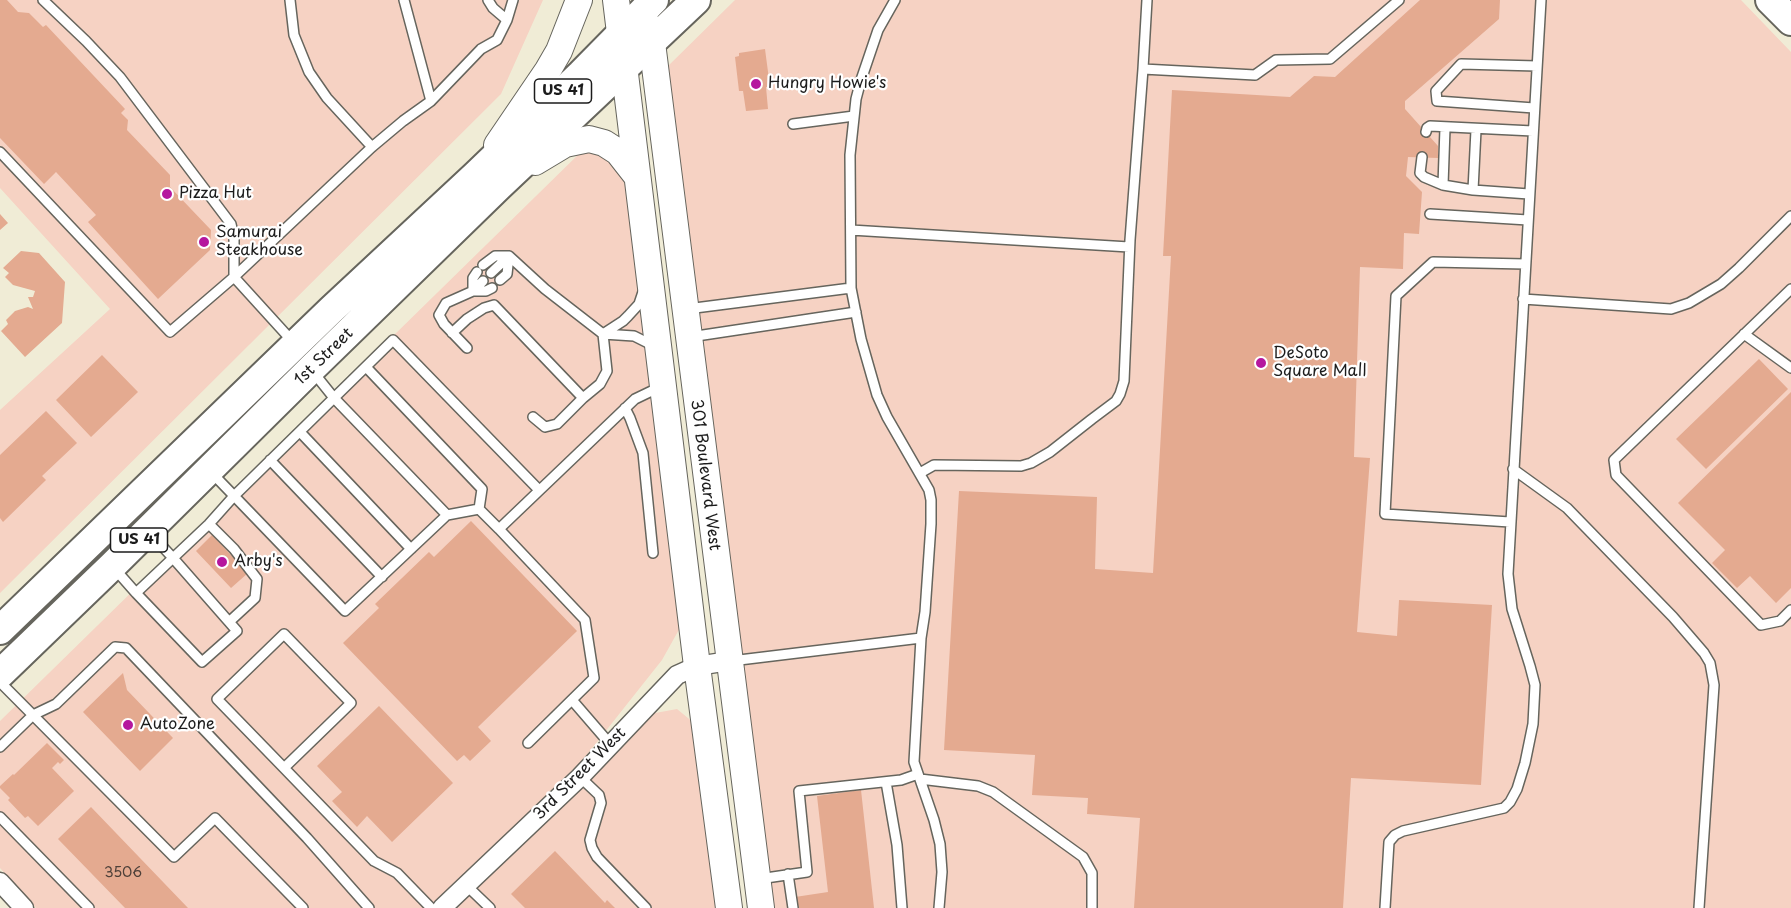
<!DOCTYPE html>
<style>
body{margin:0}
canvas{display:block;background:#f0ecd6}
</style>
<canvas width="1791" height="908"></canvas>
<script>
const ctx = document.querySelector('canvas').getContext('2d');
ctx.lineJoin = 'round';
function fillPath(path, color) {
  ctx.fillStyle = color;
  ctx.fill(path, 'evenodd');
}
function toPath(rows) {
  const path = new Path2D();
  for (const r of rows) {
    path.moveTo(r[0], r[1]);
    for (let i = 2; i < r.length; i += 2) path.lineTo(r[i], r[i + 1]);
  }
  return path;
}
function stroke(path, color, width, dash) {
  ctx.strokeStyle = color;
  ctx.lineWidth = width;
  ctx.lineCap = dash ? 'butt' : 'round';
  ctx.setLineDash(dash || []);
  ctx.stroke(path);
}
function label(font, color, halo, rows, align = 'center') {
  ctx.font = font + ' "Playpen Sans",sans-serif';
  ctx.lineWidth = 4.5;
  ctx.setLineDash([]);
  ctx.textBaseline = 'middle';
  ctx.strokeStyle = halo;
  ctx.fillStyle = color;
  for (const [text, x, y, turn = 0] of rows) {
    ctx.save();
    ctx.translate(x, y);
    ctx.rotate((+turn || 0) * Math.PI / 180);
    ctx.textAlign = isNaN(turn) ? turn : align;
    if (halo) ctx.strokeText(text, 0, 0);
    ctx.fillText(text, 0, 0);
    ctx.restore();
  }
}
fillPath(toPath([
 [0,0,543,0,501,94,0,593,0,410,110,309,0,188],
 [735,0,1741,0,1791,52,1791,908,768,908,666,68],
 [584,149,605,153,631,186,681,626,662,660,574,771,431,908,36,908,0,868,0,721],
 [677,709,694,723,721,908,454,908,650,714]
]), '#f6d2c3');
fillPath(toPath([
 [0,0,7,0,18,12,29,13,43,27,46,25,125,109,121,113,128,120,127,130,170,175,170,187,211,230,210,250,158,299,88,222,96,215,56,172,44,184,0,138],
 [1420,0,1500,0,1499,19,1405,101,1405,109,1438,146,1438,158,1408,157,1406,176,1422,192,1419,234,1404,233,1403,269,1360,267,1354,457,1370,458,1357,632,1397,636,1399,600,1492,605,1481,785,1351,778,1343,908,1134,908,1140,818,1087,814,1088,798,1032,795,1035,755,944,750,959,491,1097,497,1095,569,1153,573,1171,256,1163,256,1172,90,1290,97,1314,76,1335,77],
 [765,49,770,87,766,87,768,109,746,111,743,91,739,91,735,57,739,56,739,53],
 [0,214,8,223,0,230],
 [21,251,39,253,65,282,62,323,25,357,1,331,8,324,6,320,15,311,28,307,33,309,28,297,33,297,35,291,13,285,5,277,9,273,3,268],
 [102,355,138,392,91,437,56,400],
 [1759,359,1788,389,1706,469,1676,439],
 [1791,392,1791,588,1776,603,1750,576,1737,588,1712,563,1725,550,1678,503],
 [46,411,77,443,42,476,46,480,3,522,0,518,0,455],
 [471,521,577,631,478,727,491,741,470,761,464,755,457,761,343,643,379,608,375,604,429,552,434,557],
 [212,535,248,573,231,588,196,551],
 [123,673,127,690,173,738,140,771,83,712],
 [379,706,453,783,392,842,367,816,357,827,332,801,342,792,317,766],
 [47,743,64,760,60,764,58,762,52,768,74,791,38,826,28,816,25,818,8,800,10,798,0,788,0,786,13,774,14,775],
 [861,790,874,908,796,908,795,897,828,892,817,796],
 [91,807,188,908,125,908,58,839],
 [555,851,605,903,607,900,615,908,525,908,511,894]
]), '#e4aa90');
const service = toPath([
 [290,0,294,35,309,72,327,98,372,147],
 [404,0,431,101],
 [488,0,493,8,507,20],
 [1143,69,1255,75,1276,60,1330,59,1399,0],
 [1534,108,1437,101,1436,91,1461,64,1537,66],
 [793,124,854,116],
 [1426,132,1427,128,1430,126,1533,131],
 [0,152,170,332,234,277,234,237,231,224,120,77,86,41,43,0],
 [1422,157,1420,173,1424,177,1443,185,1473,190,1529,194],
 [1443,185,1445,128],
 [1473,190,1476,130],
 [1430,214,1528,220],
 [851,230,1129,247],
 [483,265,495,256,509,256,545,289,603,334,634,336,654,346],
 [491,273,509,256],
 [500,280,507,274,509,256],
 [1791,289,1614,460,1616,475,1761,625,1780,621,1791,610],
 [473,291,473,278,477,272],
 [473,291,486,291,492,288],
 [1523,299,1671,309,1689,303,1721,284,1739,268,1791,216],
 [687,309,851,288],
 [452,333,467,319,484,308,494,305,583,398],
 [603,334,623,321,628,316,639,304,643,292],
 [1744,334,1791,368],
 [690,337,856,312],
 [294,343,234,277,372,147,403,121,431,101,481,49,497,40,507,20,513,0],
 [467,348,444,324,439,315,446,303,473,291,483,281],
 [366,367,482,489,479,509],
 [314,373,334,398,447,515,479,509,499,529],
 [625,408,630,418,643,453,653,553],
 [533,417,545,427,557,424,583,398,600,384,607,371,603,334],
 [300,432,411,549],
 [270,460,382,577],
 [1513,469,1567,508,1673,617,1704,653,1710,663,1714,685,1699,908],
 [211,472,345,611,447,515],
 [920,473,934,465,1021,466,1031,463,1050,452,1092,419,1116,401,1120,394,1124,381,1130,240,1143,69,1147,0],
 [1510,522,1385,514,1396,296,1433,262,1525,264],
 [209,524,234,549,257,579,255,598,229,622],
 [150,533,173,558,136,593,202,662,237,631,173,558,209,524,234,496,393,340,539,490],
 [114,568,136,593],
 [921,638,914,762,934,820,940,844,942,872,939,908],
 [731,661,921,638,925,612,931,524,931,500,929,490,887,417,877,395,861,339,851,288,850,155,856,99,861,80,878,30,895,0],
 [0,682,174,857,215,818,303,908],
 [572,700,610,744],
 [528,743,594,678,585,620,499,529,635,399,660,387],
 [0,747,33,715,56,704,115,647,126,648,307,838,369,908],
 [284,768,351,703,284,634,217,699,284,768,374,861,397,873,431,908],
 [580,777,599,795,601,803,590,840,592,848,597,857,646,908],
 [920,779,978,786,993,792,1083,857,1092,873,1092,908],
 [886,782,897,845,902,908],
 [0,817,89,908],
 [788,874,793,908],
 [759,879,807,872,799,791,901,780,918,774],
 [466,885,490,908],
 [1385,908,1389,842,1395,835,1403,831,1504,808,1510,802,1517,789,1525,763,1533,724,1535,685,1530,666,1512,609,1508,574,1541,0]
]);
const minor = toPath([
 [0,882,24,908],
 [442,908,580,777,677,675,697,666,729,661]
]);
const secondary = toPath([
 [616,0,697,666,729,908],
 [650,27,761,908],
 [497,145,548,70,559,51,579,0],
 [535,162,565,144,589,139,604,143,618,152,636,175]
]);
const primary = toPath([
 [1770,0,1791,21],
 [0,630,331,310,476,175,581,74,654,0],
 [0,674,112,566,311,369,498,187,696,0]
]);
stroke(service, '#66655d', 12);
stroke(minor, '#66655d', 21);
stroke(secondary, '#66655d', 28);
stroke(primary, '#66655d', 32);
stroke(service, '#fff', 9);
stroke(minor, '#fff', 18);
stroke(secondary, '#fff', 26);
stroke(primary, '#fff', 28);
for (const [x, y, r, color] of [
 [756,84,6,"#b5179e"],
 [167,194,6,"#b5179e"],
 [204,242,6,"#b5179e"],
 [1261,363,6,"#b5179e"],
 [222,562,6,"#b5179e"],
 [128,725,6,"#b5179e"]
]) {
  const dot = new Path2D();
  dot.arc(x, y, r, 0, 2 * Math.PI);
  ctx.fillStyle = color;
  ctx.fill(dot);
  stroke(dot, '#fff', 2);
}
label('14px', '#4e4039', null, [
 ["3506",123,873]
]);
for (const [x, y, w] of [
 [563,91,57],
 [139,540,57]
]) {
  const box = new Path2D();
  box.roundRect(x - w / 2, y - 12, w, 24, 4.5);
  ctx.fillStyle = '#fff';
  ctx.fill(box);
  stroke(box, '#1c1c1c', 1.5);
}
label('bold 15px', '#1c1c1c', null, [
 ["US 41",563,91],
 ["US 41",139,540]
]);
label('16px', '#1c1c1c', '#fff', [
 ["Hungry Howie's",768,84],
 ["Pizza Hut",179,194],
 ["Samurai",216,233],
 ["Steakhouse",216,251],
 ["DeSoto",1273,354],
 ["Square Mall",1273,372],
 ["Arby's",234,562],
 ["AutoZone",140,725]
], 'left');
label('16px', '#1c1c1c', '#fff', [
 ["1st Street",324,357,-44],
 ["301 Boulevard West",705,475,83],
 ["3rd Street West",580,774,-45]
]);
</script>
